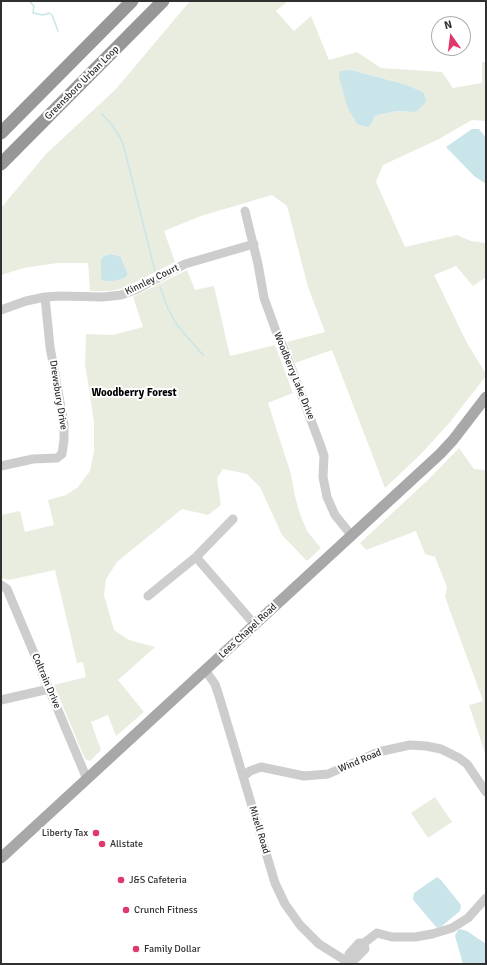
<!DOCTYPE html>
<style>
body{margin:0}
#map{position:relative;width:487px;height:965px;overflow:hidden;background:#fff;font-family:Signika,sans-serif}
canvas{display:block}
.frame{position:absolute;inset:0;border:2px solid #303030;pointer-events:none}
.north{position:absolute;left:431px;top:16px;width:40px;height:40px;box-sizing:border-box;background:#fff;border:1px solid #acacac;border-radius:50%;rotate:346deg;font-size:11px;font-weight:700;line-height:16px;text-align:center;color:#303030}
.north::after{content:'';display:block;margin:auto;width:14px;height:18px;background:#e1386c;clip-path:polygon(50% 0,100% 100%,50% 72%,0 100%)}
</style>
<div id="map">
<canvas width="487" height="965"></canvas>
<div class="frame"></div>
<div class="north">N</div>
</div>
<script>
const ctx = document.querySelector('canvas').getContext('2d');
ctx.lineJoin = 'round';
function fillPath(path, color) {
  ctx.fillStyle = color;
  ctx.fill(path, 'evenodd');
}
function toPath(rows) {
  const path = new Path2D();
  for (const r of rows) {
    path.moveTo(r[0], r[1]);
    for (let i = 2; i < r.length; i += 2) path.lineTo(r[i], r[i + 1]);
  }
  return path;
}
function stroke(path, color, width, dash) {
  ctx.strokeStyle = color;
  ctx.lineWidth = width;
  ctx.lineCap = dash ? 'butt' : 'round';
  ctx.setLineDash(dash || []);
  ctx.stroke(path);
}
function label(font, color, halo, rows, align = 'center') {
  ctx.font = font + ' Signika,sans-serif';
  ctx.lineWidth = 4;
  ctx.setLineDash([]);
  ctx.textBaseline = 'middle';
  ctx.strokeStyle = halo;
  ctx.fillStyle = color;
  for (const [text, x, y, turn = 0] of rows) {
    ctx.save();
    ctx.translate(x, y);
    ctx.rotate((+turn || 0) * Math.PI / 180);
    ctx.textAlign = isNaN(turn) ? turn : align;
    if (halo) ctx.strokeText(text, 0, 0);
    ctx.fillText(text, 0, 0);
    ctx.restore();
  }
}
fillPath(toPath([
 [190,1,288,1,276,11,294,31,311,16,329,60,357,52,381,68,442,72,453,88,482,83,482,62,486,62,486,121,472,120,437,140,383,165,376,182,405,247,457,235,471,241,486,243,486,277,473,286,456,266,434,275,467,343,486,374,486,376,450,422,421,454,385,488,332,350,295,363,287,342,325,332,308,287,287,206,272,195,201,216,164,231,175,262,124,288,110,291,90,291,88,263,57,263,24,268,1,275,1,208,46,154,116,89],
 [351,70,407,85,423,92,415,112,397,111,378,115,374,117,372,123,357,124,348,109],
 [113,254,122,259,128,275,123,279,114,281,104,281,101,277,101,259,104,256],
 [187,270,195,290,214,286,230,356,275,345,293,393,268,403,291,474,295,496,300,514,307,531,321,548,307,561,282,535,260,487,247,474,223,469,217,478,221,505,208,515,182,509,117,562,106,579,104,595,114,630,129,640,155,647,118,680,144,712,116,736,108,715,91,722,101,750,90,761,85,759,54,685,86,677,83,662,77,663,55,570,9,580,1,578,1,515,20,511,25,532,54,525,48,500,66,495,78,487,90,471,94,451,94,422,85,364,86,334,113,335,143,327,133,297],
 [459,448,474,469,486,470,486,756,469,705,483,701,445,597,447,587,435,557,425,554,416,531,366,550,360,543,429,479],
 [435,797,452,822,428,838,411,813]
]), '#e9eddf');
fillPath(toPath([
 [351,70,407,85,423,92,426,99,425,103,418,110,415,112,397,111,378,115,374,117,372,123,368,127,357,124,348,109,339,77,340,71],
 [472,129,479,129,486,138,486,184,474,176,446,147],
 [111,254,121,257,128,275,123,279,114,281,105,281,102,280,101,277,101,259,104,256],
 [437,877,441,880,461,905,460,911,442,926,437,928,414,901,413,898,414,893],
 [460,929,467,931,486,944,486,964,463,964,455,936,458,930]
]), '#c9e5ea');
stroke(toPath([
 [29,1,34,6,33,13,43,15,49,13,52,15,58,31],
 [102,114,112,125,121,139,125,151,155,271],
 [160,287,168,309,177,325,203,355]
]), '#c9e5ea', 1.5);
stroke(toPath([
 [245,211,258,264,264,298,276,331,285,351,320,444,324,456,323,477,327,497,335,515,352,536],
 [1,310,26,301,45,297,60,296,103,297,121,295,135,290,185,264,254,244],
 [1,466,33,459,57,458,62,454,64,440,64,424,50,347,45,297],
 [196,557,255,625],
 [1,585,7,589,87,779],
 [148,596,196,557,233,519],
 [205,670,215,684,219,696,275,883,285,904,300,925,319,944,351,964],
 [1,700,49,689],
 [243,777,250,771,261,767,304,776,328,774,378,752,410,745,426,746,441,749,459,758,467,764,486,792],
 [364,943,377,933,392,937,415,937,432,934,452,928,468,918,486,898],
 [348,964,355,959,365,949,364,943,359,943,349,954,349,962]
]), '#cdcdcd', 9);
stroke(toPath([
 [1,858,440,454,453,440,486,397]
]), '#a8a8a8', 11);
stroke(toPath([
 [1,133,132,1],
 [1,164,163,1]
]), '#979797', 13);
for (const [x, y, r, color] of [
 [96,833,4,"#e1386c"],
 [102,844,4,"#e1386c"],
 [121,880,4,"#e1386c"],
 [126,910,4,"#e1386c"],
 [136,949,4,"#e1386c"]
]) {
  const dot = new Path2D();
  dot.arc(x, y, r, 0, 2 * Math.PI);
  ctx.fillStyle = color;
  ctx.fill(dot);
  stroke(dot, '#fff', 1.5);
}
label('10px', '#303030', '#fff', [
 ["Greensboro Urban Loop",82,83,-45],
 ["Kinnley Court",152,280,-26],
 ["Woodberry Lake Drive",294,376,68],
 ["Drewsbury Drive",58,395,81],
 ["Lees Chapel Road",248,631,-43],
 ["Coltrain Drive",46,681,67],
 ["Wind Road",360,761,-23],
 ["Mizell Road",259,830,73]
]);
label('10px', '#303030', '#fff', [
 ["Liberty Tax",88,833,"right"],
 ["Allstate",110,844],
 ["J&S Cafeteria",129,880],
 ["Crunch Fitness",134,910],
 ["Family Dollar",144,949]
], 'left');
label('bold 11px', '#000', '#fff', [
 ["Woodberry Forest",134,393]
]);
</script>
